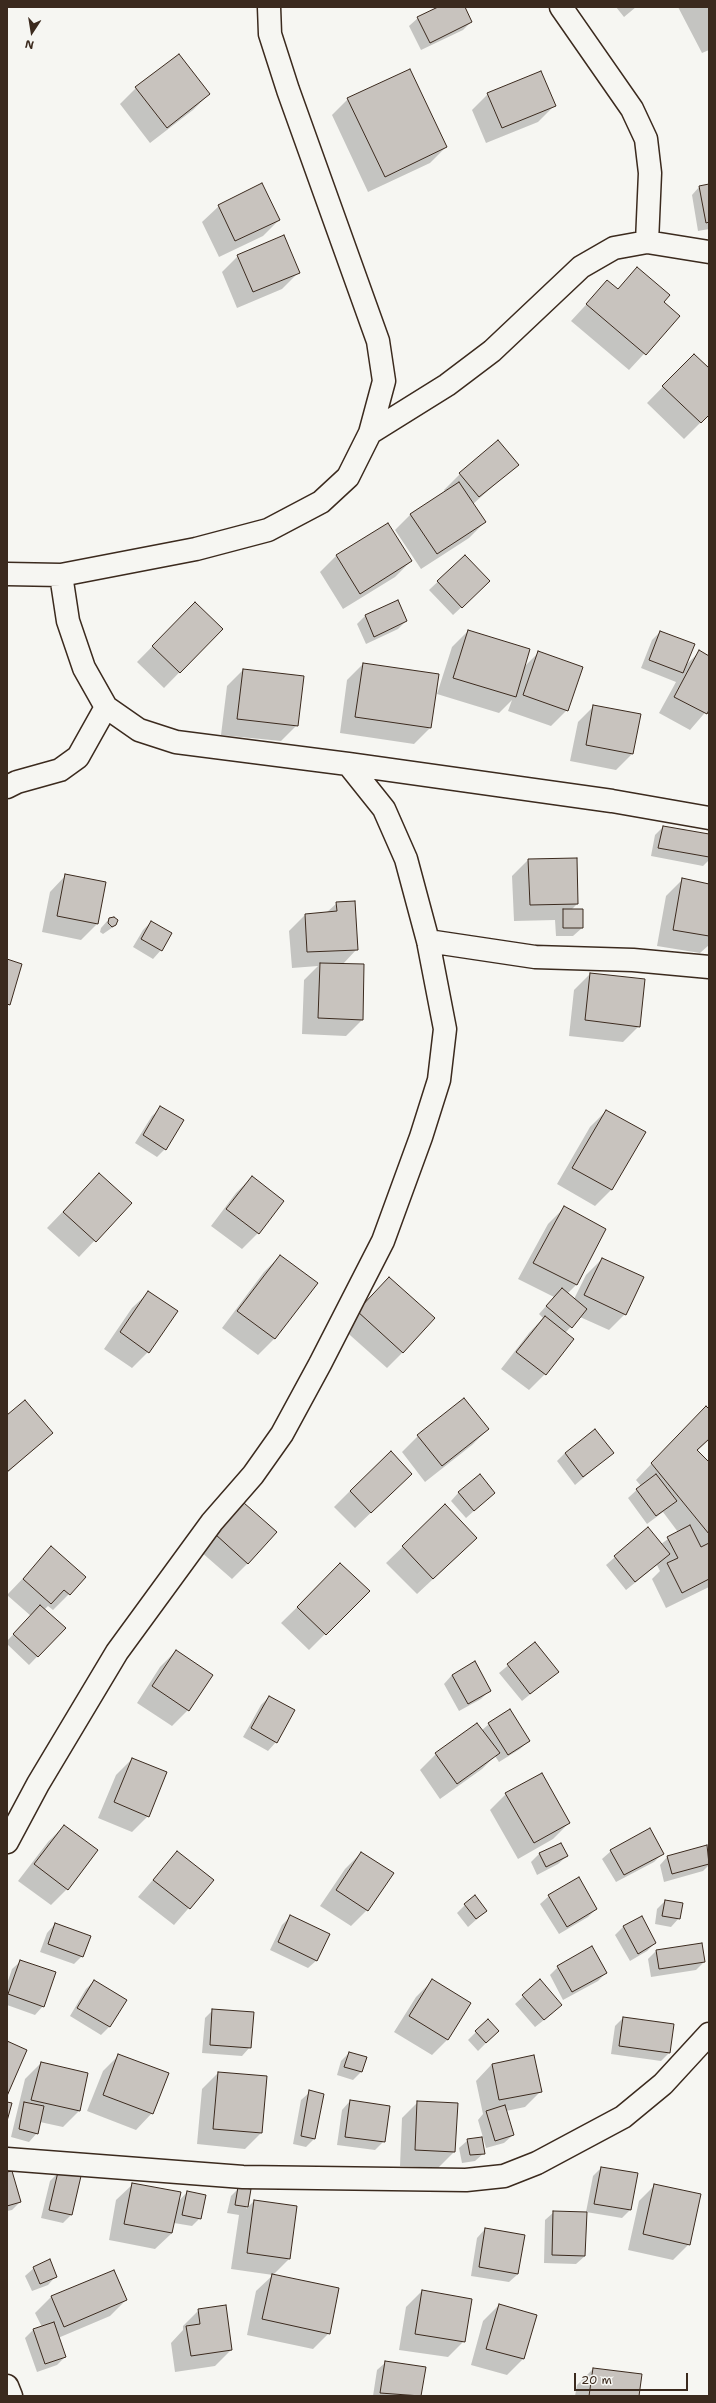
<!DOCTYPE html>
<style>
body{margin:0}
#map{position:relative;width:716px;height:2403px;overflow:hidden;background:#f6f6f2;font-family:"Shantell Sans",sans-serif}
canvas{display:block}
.frame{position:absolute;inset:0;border:8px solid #3b2a1e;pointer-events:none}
.north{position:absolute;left:12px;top:12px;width:40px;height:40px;-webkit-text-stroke:3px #f6f6f2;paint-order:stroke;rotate:192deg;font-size:11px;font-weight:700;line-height:16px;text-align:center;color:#3b2a1e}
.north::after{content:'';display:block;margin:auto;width:14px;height:18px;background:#3b2a1e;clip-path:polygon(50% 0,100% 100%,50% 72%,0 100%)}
.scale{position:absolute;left:574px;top:2373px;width:114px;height:18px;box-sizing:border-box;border:2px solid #3b2a1e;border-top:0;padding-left:5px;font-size:12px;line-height:14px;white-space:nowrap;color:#3b2a1e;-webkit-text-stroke:3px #f6f6f2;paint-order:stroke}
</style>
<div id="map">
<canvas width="716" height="2403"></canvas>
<div class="frame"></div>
<div class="north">N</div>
<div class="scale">20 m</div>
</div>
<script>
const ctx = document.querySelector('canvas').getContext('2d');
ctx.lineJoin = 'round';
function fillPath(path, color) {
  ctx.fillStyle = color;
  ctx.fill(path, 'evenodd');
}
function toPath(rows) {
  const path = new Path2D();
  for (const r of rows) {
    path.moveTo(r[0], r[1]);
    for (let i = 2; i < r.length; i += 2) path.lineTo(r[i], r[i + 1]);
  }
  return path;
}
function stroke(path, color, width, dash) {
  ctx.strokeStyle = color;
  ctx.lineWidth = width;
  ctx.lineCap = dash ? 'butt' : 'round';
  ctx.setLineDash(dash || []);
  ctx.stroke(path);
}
fillPath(toPath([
 [441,7,464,7,471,22,463,30,421,50,409,26,418,18],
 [616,7,636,7,624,17],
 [678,7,709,7,709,50,702,53],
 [179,55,209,94,193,110,150,143,120,104,136,88],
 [488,94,554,106,538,122,486,143,472,110],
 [348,99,446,147,430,163,368,192,332,115],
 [709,185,709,229,698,231,692,195,700,186],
 [219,206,279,220,263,236,219,257,202,222],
 [238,256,298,273,282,289,237,308,222,272],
 [638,268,663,302,679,316,629,370,571,321,607,282,617,290],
 [694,355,709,369,709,414,684,439,647,403],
 [498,442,517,465,473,504,485,522,469,538,421,569,395,530,411,514,445,492,444,490,460,474],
 [388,524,411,561,395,577,343,609,320,572,336,556],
 [465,556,480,590,453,615,429,590],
 [397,602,406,621,398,629,366,644,357,624,365,616],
 [195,603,222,629,164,688,137,662],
 [468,631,524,667,539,652,567,710,551,726,508,711,512,700,499,713,437,694,452,647],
 [660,632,686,665,699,652,709,657,709,708,690,730,659,713,676,682,641,668,652,640],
 [363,664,430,728,414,744,340,733,347,680],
 [243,670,297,725,281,741,221,735,227,686],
 [594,706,632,754,616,770,570,761,578,722],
 [663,827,709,835,709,860,703,866,651,856,655,835],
 [528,860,577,904,571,910,582,928,573,936,556,936,555,920,514,921,512,876],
 [66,875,105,883,97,924,81,940,42,932,50,892],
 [682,880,709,885,709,945,700,953,657,946,666,896],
 [337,903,357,949,342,965,362,1020,346,1036,302,1034,304,980,318,966,292,968,289,931,305,915,326,913],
 [109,919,116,925,103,934,100,932,101,928],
 [151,922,161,950,153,959,133,947,143,930],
 [590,974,639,1026,623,1042,569,1036,574,990],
 [161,1108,165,1149,157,1157,135,1143,152,1116],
 [606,1111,611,1190,595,1206,557,1184,590,1127],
 [99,1174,130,1203,79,1257,47,1228],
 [252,1177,258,1233,242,1249,211,1226,236,1193],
 [564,1208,576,1285,567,1294,574,1299,586,1275,602,1259,625,1314,609,1330,580,1317,565,1333,573,1339,545,1374,529,1390,501,1369,529,1333,543,1318,539,1314,554,1297,518,1279,548,1224],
 [280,1256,316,1283,274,1339,258,1355,222,1328,264,1272],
 [149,1292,148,1352,132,1368,104,1349,132,1308],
 [376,1293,403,1352,387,1368,342,1328],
 [463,1399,488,1429,472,1445,425,1482,402,1452,418,1436],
 [709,1410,709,1440,697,1451,709,1464,709,1543,707,1545,709,1544,709,1587,666,1608,652,1579,660,1571,657,1565,626,1590,606,1565,648,1528,661,1544,678,1532,663,1512,647,1524,628,1498,641,1486,636,1480,690,1423],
 [7,1416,52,1433,7,1473],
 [565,1453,612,1453,575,1485,557,1461],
 [411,1474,355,1528,334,1507,350,1491],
 [459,1492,494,1493,466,1518,451,1501],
 [445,1506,460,1554,417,1594,386,1563],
 [228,1520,248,1563,232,1579,200,1551],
 [52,1548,69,1594,53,1610,48,1606,44,1610,64,1629,29,1665,7,1644,7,1641,31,1616,7,1595],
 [340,1565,368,1591,309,1650,281,1623],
 [535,1643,558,1671,522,1701,499,1673],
 [176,1651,188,1710,172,1726,137,1703,160,1667],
 [452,1675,490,1690,481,1699,459,1711,444,1684],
 [269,1697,276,1742,268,1751,243,1737,261,1705],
 [477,1724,481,1731,489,1724,529,1741,520,1749,499,1762,495,1756,482,1769,440,1799,420,1770,436,1754],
 [132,1759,148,1816,132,1832,98,1818,116,1775],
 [506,1794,569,1823,553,1839,518,1859,490,1810],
 [64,1826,67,1889,51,1905,18,1881,48,1842],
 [560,1844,567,1856,558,1864,537,1875,531,1862,539,1854],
 [706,1846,709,1865,703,1871,664,1882,660,1865,668,1856],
 [611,1851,663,1853,654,1862,616,1882,602,1859],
 [177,1852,213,1880,174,1925,138,1897],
 [361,1853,367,1910,351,1926,320,1906,345,1869],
 [549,1896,596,1909,588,1917,559,1934,540,1904],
 [665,1901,679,1918,671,1927,655,1924,657,1909],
 [465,1905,486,1911,468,1927,457,1913],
 [291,1916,317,1960,308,1968,270,1950,282,1925],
 [641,1917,655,1943,647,1951,630,1961,615,1935,623,1927],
 [55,1924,82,1956,74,1964,40,1952,47,1933],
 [656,1951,704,1962,696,1970,651,1977,648,1959],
 [21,1961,43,2006,35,2015,7,2005,7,1984,12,1969],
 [558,1967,606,1973,598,1981,563,2000,550,1975],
 [94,1981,126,2000,109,2027,101,2035,70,2016,86,1989],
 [432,1981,448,2039,432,2055,394,2032,416,1997],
 [540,1981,553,2013,535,2027,515,2004],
 [213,2010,250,2047,242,2056,202,2053,205,2018],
 [623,2018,669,2053,661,2061,611,2054,615,2026],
 [476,2032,490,2039,478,2051,468,2040],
 [349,2053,361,2072,353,2080,337,2075,341,2061],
 [119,2055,152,2113,136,2130,87,2111,103,2071],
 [41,2063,79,2111,63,2127,40,2122,37,2133,29,2142,11,2137,25,2079],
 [492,2064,541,2091,525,2107,506,2111,513,2135,504,2143,486,2148,478,2120,483,2114,476,2081],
 [218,2073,261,2133,245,2149,197,2144,202,2089],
 [310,2092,323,2094,314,2139,306,2147,293,2144,301,2100],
 [350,2101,384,2141,375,2150,337,2145,342,2110],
 [418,2102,456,2104,454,2152,438,2168,400,2166,402,2118],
 [468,2140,484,2153,475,2161,462,2163,459,2148],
 [601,2168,637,2174,630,2210,622,2218,586,2212,593,2176],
 [58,2173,71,2215,63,2223,41,2218,50,2181],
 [7,2174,20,2202,12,2210,7,2211],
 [133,2184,178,2202,187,2192,200,2218,192,2226,174,2223,172,2233,155,2249,109,2240,116,2200],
 [655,2185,689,2244,673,2260,628,2250,639,2201],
 [239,2188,250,2190,246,2209,254,2201,289,2259,273,2275,329,2333,313,2349,247,2335,256,2291,273,2275,231,2269,239,2215,227,2213,231,2196],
 [554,2212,585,2256,576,2264,544,2263,545,2220],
 [485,2229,518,2274,509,2282,471,2276,477,2238],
 [34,2268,56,2276,48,2285,32,2291,25,2276],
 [422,2291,464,2341,448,2357,399,2350,406,2307],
 [51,2297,126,2300,110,2316,58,2338,65,2357,57,2365,37,2372,25,2338,33,2330,42,2327,35,2313],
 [499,2305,536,2315,523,2359,507,2375,471,2365,483,2321],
 [199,2310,231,2350,215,2366,175,2372,171,2343,183,2330,183,2326],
 [386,2362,425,2368,420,2396,373,2396,377,2370],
 [593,2369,638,2396,575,2396,577,2385]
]), '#0003');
const building = toPath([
 [438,7,465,7,472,22,430,43,417,17,438,7],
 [179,54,210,94,167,128,135,87,179,54],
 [410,69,447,147,385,177,347,98,410,69],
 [541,71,556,106,502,128,487,93,541,71],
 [262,183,280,220,235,241,218,205,262,183],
 [709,184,709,222,706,223,699,186,709,184],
 [284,235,300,273,253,292,237,255,284,235],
 [637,267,670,295,664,302,680,316,646,355,586,304,607,280,618,289,637,267],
 [694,354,709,368,709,415,701,423,662,386,694,354],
 [498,440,519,465,479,497,459,473,498,440],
 [459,482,486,522,437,554,410,514,459,482],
 [388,523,412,561,360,594,336,555,388,523],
 [465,555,490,581,462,608,437,581,465,555],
 [398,600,407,621,374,637,365,615,398,600],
 [195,602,223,629,180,673,152,646,195,602],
 [468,630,530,649,516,697,453,678,468,630],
 [660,631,695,644,683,673,649,660,660,631],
 [699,650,709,656,709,710,707,714,674,697,699,650],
 [538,651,583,667,568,711,523,695,538,651],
 [363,663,439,674,431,728,355,717,363,663],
 [243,669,304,676,298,726,237,719,243,669],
 [593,705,641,714,633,754,586,745,593,705],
 [663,826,709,834,709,857,658,848,663,826],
 [577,858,578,904,530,905,528,859,577,858],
 [65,874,106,882,98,924,57,916,65,874],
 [682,878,709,884,709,936,673,930,682,878],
 [355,901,358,950,307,952,305,914,337,911,336,902,355,901],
 [563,909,583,909,583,928,563,928,563,909],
 [114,917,118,920,116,925,112,927,108,923,109,918,114,917],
 [151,921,172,933,162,951,141,939,151,921],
 [7,959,22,964,10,1005,7,1004,7,959],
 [320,963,364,964,363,1020,318,1018,320,963],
 [590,973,645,979,640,1027,585,1020,590,973],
 [160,1106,184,1120,166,1150,143,1135,160,1106],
 [606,1110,646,1132,612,1190,572,1168,606,1110],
 [99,1173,132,1203,96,1242,63,1212,99,1173],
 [252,1176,284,1201,259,1234,226,1209,252,1176],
 [564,1206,606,1229,577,1285,533,1263,564,1206],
 [280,1255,318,1283,275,1339,237,1311,280,1255],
 [602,1258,644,1277,626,1315,584,1295,602,1258],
 [389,1277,435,1318,403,1353,357,1311,389,1277],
 [562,1288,587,1309,572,1328,546,1306,562,1288],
 [148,1291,178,1311,149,1353,120,1332,148,1291],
 [545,1316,574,1339,546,1375,516,1352,545,1316],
 [464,1398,489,1429,442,1466,417,1435,464,1398],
 [25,1400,53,1433,7,1472,7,1415,25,1400],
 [706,1406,709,1409,709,1439,697,1450,709,1462,709,1534,651,1463,706,1406],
 [595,1429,614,1453,583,1477,565,1453,595,1429],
 [391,1451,412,1474,371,1513,350,1491,391,1451],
 [480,1474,495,1493,474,1511,458,1492,480,1474],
 [656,1474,677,1501,656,1516,636,1489,656,1474],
 [244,1503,277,1532,248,1564,215,1534,244,1503],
 [445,1504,477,1538,433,1579,402,1546,445,1504],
 [690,1525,701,1547,709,1543,709,1579,682,1593,667,1563,678,1558,667,1537,690,1525],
 [648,1527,670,1554,635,1582,614,1556,648,1527],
 [51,1546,86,1577,70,1595,64,1590,51,1604,23,1579,51,1546],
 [340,1563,370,1591,326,1635,297,1607,340,1563],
 [40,1605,66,1628,38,1657,13,1634,40,1605],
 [535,1642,559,1672,530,1694,507,1664,535,1642],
 [176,1650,213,1675,189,1711,152,1686,176,1650],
 [475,1661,491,1691,468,1704,452,1675,475,1661],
 [269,1696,295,1710,277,1743,251,1728,269,1696],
 [510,1709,530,1741,508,1755,488,1723,510,1709],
 [477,1723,500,1753,457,1784,435,1753,477,1723],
 [132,1758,167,1772,149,1817,114,1802,132,1758],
 [542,1773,570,1823,534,1843,505,1793,542,1773],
 [64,1825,98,1850,68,1890,34,1864,64,1825],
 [650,1828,664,1854,624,1875,610,1850,650,1828],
 [561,1843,568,1856,546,1867,539,1853,561,1843],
 [707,1845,709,1864,672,1874,667,1856,707,1845],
 [177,1851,214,1880,190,1909,153,1880,177,1851],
 [361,1852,394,1873,368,1911,336,1890,361,1852],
 [579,1877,597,1909,567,1927,548,1895,579,1877],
 [475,1895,487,1911,476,1919,464,1904,475,1895],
 [665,1900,683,1903,680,1919,662,1916,665,1900],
 [290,1915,330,1934,317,1961,278,1942,290,1915],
 [642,1916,656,1943,638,1954,623,1926,642,1916],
 [55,1923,91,1936,83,1957,48,1944,55,1923],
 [702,1943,705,1962,659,1969,656,1950,702,1943],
 [592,1946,607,1973,572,1992,557,1966,592,1946],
 [20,1960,56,1972,44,2007,8,1994,20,1960],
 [432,1979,471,2003,448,2040,409,2016,432,1979],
 [540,1979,562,2005,544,2020,522,1995,540,1979],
 [94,1980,127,2000,110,2027,77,2008,94,1980],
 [212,2009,254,2012,251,2048,210,2045,212,2009],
 [623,2017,674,2024,670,2053,619,2046,623,2017],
 [488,2019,499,2031,486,2043,475,2031,488,2019],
 [7,2041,27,2050,7,2096,7,2041],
 [349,2052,367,2057,362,2072,344,2067,349,2052],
 [118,2054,169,2073,153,2114,103,2095,118,2054],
 [534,2055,542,2092,499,2100,492,2064,534,2055],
 [41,2062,88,2073,80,2111,31,2100,41,2062],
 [218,2072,267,2076,262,2133,213,2129,218,2072],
 [309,2090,324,2094,315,2139,301,2136,309,2090],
 [350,2100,390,2106,385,2142,345,2137,350,2100],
 [417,2101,458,2103,455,2152,415,2150,417,2101],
 [7,2102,12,2103,7,2121,7,2102],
 [24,2102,44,2106,38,2134,19,2129,24,2102],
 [505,2105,514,2135,495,2141,486,2111,505,2105],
 [482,2137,485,2154,470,2155,467,2139,482,2137],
 [601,2167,638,2173,631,2210,594,2204,601,2167],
 [12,2171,21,2202,7,2206,7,2172,12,2171],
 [58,2172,81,2176,72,2215,49,2210,58,2172],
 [132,2183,181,2192,172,2233,124,2224,132,2183],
 [654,2184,701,2194,690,2245,643,2234,654,2184],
 [238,2187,251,2189,248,2207,235,2205,238,2187],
 [187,2191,206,2195,201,2219,182,2215,187,2191],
 [254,2200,297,2206,290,2259,247,2253,254,2200],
 [553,2211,587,2212,585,2256,552,2255,553,2211],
 [485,2228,525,2235,518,2274,479,2267,485,2228],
 [50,2259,57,2277,40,2284,33,2267,50,2259],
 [114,2270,127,2300,64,2327,51,2296,114,2270],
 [272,2274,339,2288,330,2334,262,2319,272,2274],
 [422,2290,472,2299,465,2342,415,2334,422,2290],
 [499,2304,537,2315,524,2359,486,2349,499,2304],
 [226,2305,232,2350,191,2356,186,2326,200,2324,198,2309,226,2305],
 [54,2322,66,2357,45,2364,33,2329,54,2322],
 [385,2361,426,2367,421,2396,380,2393,385,2361],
 [593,2368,642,2374,639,2396,589,2396,593,2368]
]);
fillPath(building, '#c8c3be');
stroke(building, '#3b2a1e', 1);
const minor = toPath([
 [561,7,632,109,646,139,650,173,647,242],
 [370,433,447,385,492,351,581,267,614,248,647,242,709,252],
 [7,574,61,575,196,549,268,530,321,502,348,477,370,433,384,381,378,341,288,90,270,34,269,7],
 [348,764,612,801,709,818],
 [7,787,17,782,60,770,78,757,106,707],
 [428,941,535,957,633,960,709,967],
 [7,1842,38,1784,117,1652,212,1522,253,1475,282,1434,320,1364,383,1241,421,1137,439,1080,445,1029,428,941,406,859,384,809,348,764,176,742,139,730,106,707,84,668,68,621,61,575],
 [7,2159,243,2177,466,2180,504,2176,537,2163,623,2117,663,2084,709,2034],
 [7,2386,11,2396]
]);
stroke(minor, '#3b2a1e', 25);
stroke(minor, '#f6f6f2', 22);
</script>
